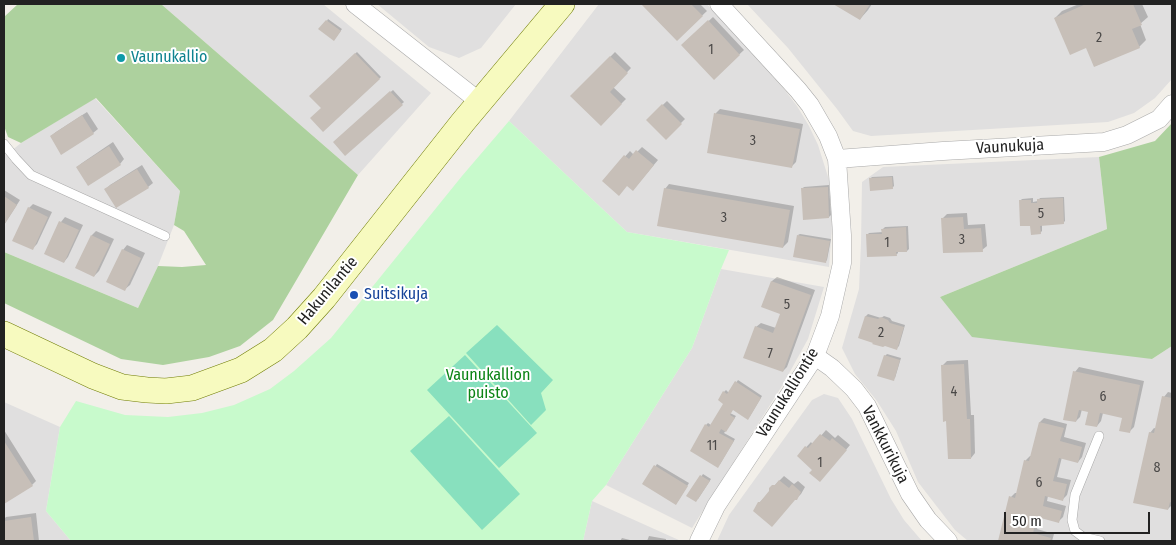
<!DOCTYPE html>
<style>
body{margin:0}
#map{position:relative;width:1176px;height:545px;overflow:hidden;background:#f2efe9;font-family:"Fira Sans Condensed",sans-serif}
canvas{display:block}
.frame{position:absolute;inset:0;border:5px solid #222;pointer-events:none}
.scale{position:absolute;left:1004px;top:512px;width:146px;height:22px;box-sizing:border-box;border:2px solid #222;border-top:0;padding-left:6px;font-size:15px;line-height:18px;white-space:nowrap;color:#222;-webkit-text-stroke:4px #fff;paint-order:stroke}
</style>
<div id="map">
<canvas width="1176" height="545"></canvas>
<div class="frame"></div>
<div class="scale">50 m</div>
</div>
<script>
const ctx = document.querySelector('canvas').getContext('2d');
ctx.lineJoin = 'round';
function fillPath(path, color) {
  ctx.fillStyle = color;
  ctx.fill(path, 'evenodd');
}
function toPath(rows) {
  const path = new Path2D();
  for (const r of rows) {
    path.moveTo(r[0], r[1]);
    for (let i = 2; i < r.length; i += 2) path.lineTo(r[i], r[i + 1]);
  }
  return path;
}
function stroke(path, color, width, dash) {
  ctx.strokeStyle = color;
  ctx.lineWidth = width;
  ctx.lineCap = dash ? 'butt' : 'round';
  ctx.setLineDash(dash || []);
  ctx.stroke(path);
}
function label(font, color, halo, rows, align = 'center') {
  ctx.font = font + ' "Fira Sans Condensed",sans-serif';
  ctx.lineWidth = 4;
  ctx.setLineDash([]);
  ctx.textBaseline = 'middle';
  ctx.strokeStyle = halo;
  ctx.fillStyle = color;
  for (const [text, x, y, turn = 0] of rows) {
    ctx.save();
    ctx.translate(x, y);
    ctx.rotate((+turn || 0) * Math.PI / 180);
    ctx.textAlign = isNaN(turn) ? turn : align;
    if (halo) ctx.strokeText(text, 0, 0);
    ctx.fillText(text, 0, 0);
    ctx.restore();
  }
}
fillPath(toPath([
 [161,4,323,4,431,93,358,175],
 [377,4,516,4,481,48,459,58,429,47],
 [599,4,707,4,784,89,797,106,809,126,818,145,829,180,832,227,829,267,627,232,509,121],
 [747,4,1172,4,1172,79,1155,98,1134,113,1108,122,871,136,853,131,837,109,788,48],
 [95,98,180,191,174,225,158,266,138,308,4,252,4,152,6,155,21,143],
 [1099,157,1107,229,940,297,1152,359,1172,346,1172,541,968,541,955,530,918,482,896,431,877,401,855,374,842,348,859,289,861,243,862,182,883,167],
 [721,269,824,287,808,339,782,386,692,528,606,485,692,348],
 [824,394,838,398,852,419,891,499,904,520,922,541,717,541,729,515,812,400],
 [4,402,60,427,46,511,71,541,4,541],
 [592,501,681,541,583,541]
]), '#e0dfdf');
fillPath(toPath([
 [18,4,161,4,358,175,273,320,240,346,209,357,163,365,121,359,4,303,4,252,138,308,158,266,182,267,206,265,184,231,174,225,180,191,96,98,21,143,8,137,4,126,4,17],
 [1172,123,1172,346,1152,359,972,337,940,297,1107,229,1099,157,1155,141]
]), '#add19e');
fillPath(toPath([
 [509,121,627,232,729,250,721,269,692,348,606,485,592,501,583,541,71,541,46,511,60,427,76,401,125,415,168,417,202,413,234,405,270,389,294,371,331,338,462,176]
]), '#c8facc');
fillPath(toPath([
 [497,325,553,380,541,393,546,410,531,425,466,353],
 [465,355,537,433,499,468,427,390],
 [449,416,520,494,482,530,410,451]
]), '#88e0be');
fillPath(toPath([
 [643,4,700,4,707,11,677,39],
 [835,4,872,4,868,10,860,19],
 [1079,4,1142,4,1148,17,1140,24,1146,40,1139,47,1095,66,1086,46,1055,18,1062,11],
 [713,17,744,50,714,78,683,45],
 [328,19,342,29,336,37,327,21],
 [357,52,381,77,323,131,322,108,311,96],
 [615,52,631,68,613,87,626,99,601,124,572,96],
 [393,90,404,102,345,154,334,142],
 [667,101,685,119,666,138,647,120],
 [720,109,803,124,796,162,791,167,708,152,716,113],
 [87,112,98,129,93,133,51,136,56,132],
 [113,142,124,159,120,164,77,167,82,163],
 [642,147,658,160,637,185,627,185,603,181,630,151,634,155],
 [142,165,153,183,148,187,106,189,110,185],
 [893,176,894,186,892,188,870,179,872,177],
 [669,184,794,206,788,242,783,247,665,189],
 [829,185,831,215,829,217,802,189,804,187],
 [4,190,20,200,4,225],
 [1064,197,1065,221,1063,223,1042,224,1042,231,1040,233,1031,225,1020,201,1022,199,1033,198,1033,202,1038,201,1040,198],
 [33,204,52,212,37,244,32,249,29,208],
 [967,213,968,225,985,224,987,246,982,250,943,218,947,214],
 [65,217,83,225,68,257,64,262,46,253,61,222],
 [908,226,909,249,907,251,898,251,898,253,896,255,867,235,869,233,883,232,883,229,885,227],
 [96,231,114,239,99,271,94,276,92,235],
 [800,234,831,239,827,260,825,262,798,235],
 [127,245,145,253,130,285,125,289,123,250],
 [777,277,815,290,787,367,783,371,756,327,761,323,776,328,782,313,763,307,772,281],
 [868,314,881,318,884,316,890,318,892,321,905,325,899,346,897,348,860,338,866,316],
 [887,354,901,358,895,378,893,379,885,356],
 [968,360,971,415,974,415,975,453,971,458,942,366,947,361],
 [1079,367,1144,381,1134,427,1130,431,1123,417,1103,413,1101,421,1097,426,1089,411,1082,409,1080,417,1076,421,1075,372],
 [738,380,762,396,750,416,733,409,730,413,736,416,724,433,735,439,720,464,706,425,708,423,711,425,725,404,724,392,726,390,729,393],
 [1168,392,1172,393,1172,505,1168,509,1150,433,1154,428,1157,429,1164,397],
 [1044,418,1067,424,1064,437,1086,443,1082,457,1078,462,1062,457,1057,477,1071,480,1067,495,1062,500,1048,496,1047,501,1066,506,1063,517,1059,521,1040,516,1037,529,1054,534,1052,541,999,541,1011,497,1015,493,1017,493,1026,460,1030,456,1031,456,1040,422],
 [4,430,36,481,32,485,4,503],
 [826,430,835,438,838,435,850,445,824,476,798,456,811,442,813,445],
 [657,464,689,483,678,501,644,483],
 [703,474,711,479,698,499,688,496],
 [784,476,794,484,798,481,805,487,801,494,797,498,759,503,764,498,765,498,771,489],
 [36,513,39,541,49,540,49,541,4,541,4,519,6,517],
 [649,536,666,539,666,541,647,541],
 [622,538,634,541,620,541]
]), '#0003');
fillPath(toPath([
 [641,4,691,4,703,16,677,41],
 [833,4,870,4,860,20],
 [1086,4,1133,4,1142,25,1132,29,1140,48,1094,67,1086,48,1070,55,1054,18],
 [326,20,341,31,334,41,318,29],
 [708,20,740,55,714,80,681,45],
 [355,53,380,79,323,132,310,118,321,108,309,96],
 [610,56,628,73,610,92,622,104,601,126,570,96],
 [390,91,403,105,345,156,333,142],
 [662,104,682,124,666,140,646,120],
 [714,113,800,129,792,168,707,153],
 [82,115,94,134,61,155,50,136],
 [109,146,121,165,88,186,76,167],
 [636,150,654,165,633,191,627,186,619,196,602,181,624,155,629,159],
 [137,169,149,188,116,208,104,189],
 [892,177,893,189,870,191,869,178],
 [828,187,829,218,803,220,801,188],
 [664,188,790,210,783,248,657,226],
 [4,196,17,205,4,225],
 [1063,198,1064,224,1040,226,1041,234,1031,235,1030,226,1020,226,1019,200,1031,200,1031,203,1037,203,1037,199],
 [28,207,48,217,33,250,12,241],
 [963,217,964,229,981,228,983,252,943,253,941,218],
 [59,221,79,230,64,263,44,254],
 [906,227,907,252,896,252,897,256,867,257,866,234,882,234,881,229],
 [91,235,110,244,94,277,75,268],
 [797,235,830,241,826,263,793,257],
 [122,249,141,258,125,291,106,282],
 [771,281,811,295,783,372,743,358,755,326,773,333,780,314,761,307],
 [865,316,878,319,881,317,888,320,890,323,904,327,897,350,885,346,883,347,872,344,873,343,858,338],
 [884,355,900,360,894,381,877,376],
 [964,364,967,419,970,419,971,459,948,459,946,421,943,422,941,365],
 [1073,371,1140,385,1130,433,1119,431,1122,418,1100,413,1097,427,1085,425,1088,412,1079,410,1076,422,1063,420],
 [735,381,761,398,748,420,733,410,730,415,735,418,726,432,721,429,719,433,734,441,718,468,690,451,705,424,709,427,723,404,718,400,723,391,727,394],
 [1162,396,1172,398,1172,503,1170,502,1168,510,1133,503,1149,432,1154,433],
 [1039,422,1064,428,1060,441,1082,447,1078,463,1059,458,1053,481,1067,484,1063,501,1045,496,1043,506,1062,511,1059,523,1037,517,1033,533,1051,538,1050,541,998,541,1009,496,1015,498,1024,460,1029,461],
 [820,434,830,441,832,438,847,450,820,482,809,473,812,470,797,456,805,446,808,448],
 [4,441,33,486,4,504],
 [654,465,688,486,676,505,642,484],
 [700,475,710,481,696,502,686,496],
 [779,480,789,488,792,484,801,492,797,500,795,500,772,527,753,511,758,502,760,502,769,491,769,488,772,485,775,485],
 [31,517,34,541,4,541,4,521]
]), '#c7bfb8');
const lane = toPath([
 [4,144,16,159,31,175,165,236],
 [1099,436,1075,495,1072,520,1075,531,1083,537,1100,541]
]);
const street = toPath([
 [355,4,480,102],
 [837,159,943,151,1104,142,1127,135,1159,119,1172,104],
 [815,356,832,368,854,389,867,406,910,494,928,520,948,541],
 [699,541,716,506,815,356,830,316,842,263,842,235,837,159,828,136,810,105,798,90,719,4]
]);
const secondary = toPath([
 [4,334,93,376,122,387,147,390,166,391,192,388,241,370,273,350,297,328,324,298,463,122,562,4]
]);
stroke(lane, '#a9a9a9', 10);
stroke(street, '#a9a9a9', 19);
stroke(secondary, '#707d05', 26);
stroke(lane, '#fff', 9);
stroke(street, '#fff', 18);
stroke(secondary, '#f7fabf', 25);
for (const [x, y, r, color] of [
 [121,58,5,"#0f9aa8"],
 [354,295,5,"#1a4fb4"]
]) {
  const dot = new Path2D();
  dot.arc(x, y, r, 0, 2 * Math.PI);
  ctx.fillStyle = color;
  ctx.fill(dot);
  stroke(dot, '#fff', 2);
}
label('14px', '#4b4948', null, [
 ["2",1099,38],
 ["1",711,50],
 ["3",753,141],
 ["5",1041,214],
 ["3",724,218],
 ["3",962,240],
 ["1",887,243],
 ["5",787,305],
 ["2",881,333],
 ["7",770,354],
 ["4",954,392],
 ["6",1103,397],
 ["11",712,446],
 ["1",820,463],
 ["8",1157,468],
 ["6",1039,483]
]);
label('16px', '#0d838f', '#fff', [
 ["Vaunukallio",131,58]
], 'left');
label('16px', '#222', '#fff', [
 ["Vaunukuja",1010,147,-3],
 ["Hakunilantie",328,291,-50],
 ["Vaunukalliontie",788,393,-58],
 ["Vankkurikuja",885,445,63]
]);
label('16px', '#164399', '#fff', [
 ["Suitsikuja",364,295]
], 'left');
label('16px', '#0c8416', '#fff', [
 ["Vaunukallion",488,376],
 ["puisto",488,394]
]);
</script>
